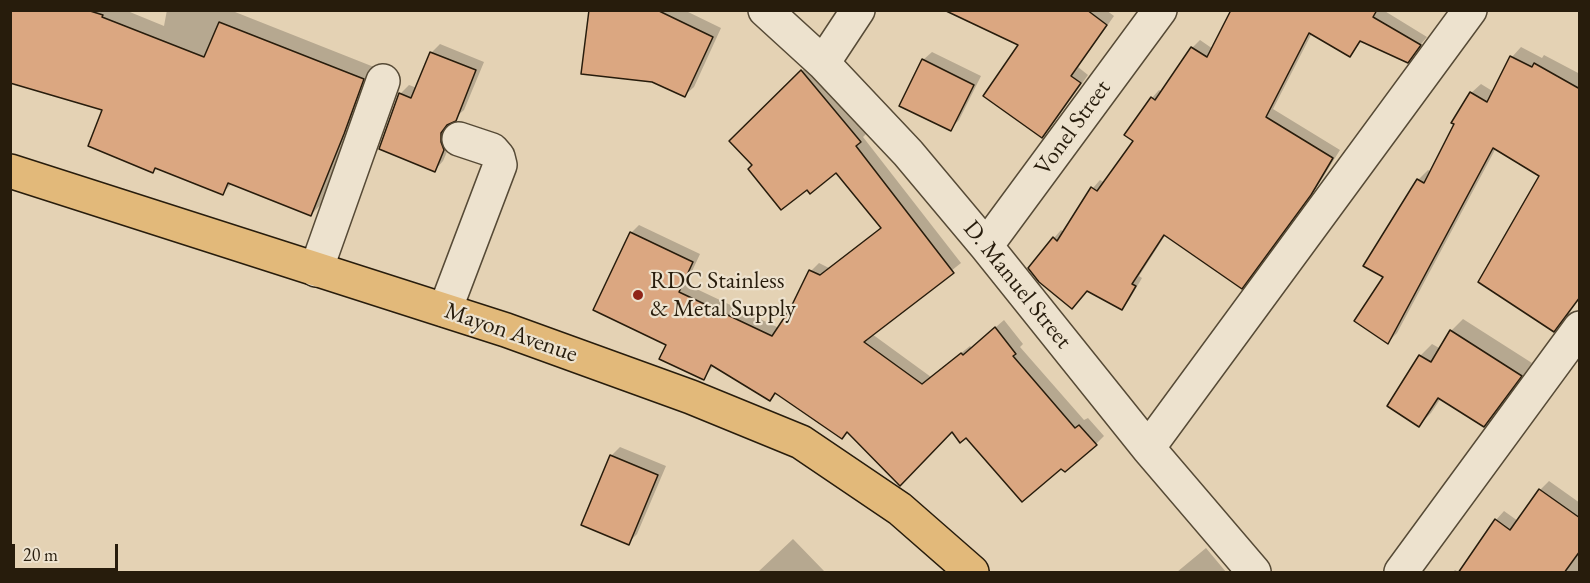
<!DOCTYPE html>
<style>
body{margin:0}
#map{position:relative;width:1590px;height:583px;overflow:hidden;background:#e4d2b4;font-family:"EB Garamond",serif}
canvas{display:block}
.frame{position:absolute;inset:0;border:12px solid #271c0c;pointer-events:none}
.scale{position:absolute;left:12px;top:544px;width:106px;height:27px;box-sizing:border-box;border:3px solid #271c0c;border-top:0;padding-left:8px;font-size:18px;line-height:21px;white-space:nowrap;color:#271c0c;-webkit-text-stroke:4px #ede2ce;paint-order:stroke}
</style>
<div id="map">
<canvas width="1590" height="583"></canvas>
<div class="frame"></div>
<div class="scale">20 m</div>
</div>
<script>
const ctx = document.querySelector('canvas').getContext('2d');
ctx.lineJoin = 'round';
function fillPath(path, color) {
  ctx.fillStyle = color;
  ctx.fill(path, 'evenodd');
}
function toPath(rows) {
  const path = new Path2D();
  for (const r of rows) {
    path.moveTo(r[0], r[1]);
    for (let i = 2; i < r.length; i += 2) path.lineTo(r[i], r[i + 1]);
  }
  return path;
}
function stroke(path, color, width, dash) {
  ctx.strokeStyle = color;
  ctx.lineWidth = width;
  ctx.lineCap = dash ? 'butt' : 'round';
  ctx.setLineDash(dash || []);
  ctx.stroke(path);
}
function label(font, color, halo, rows, align = 'center') {
  ctx.font = font + ' "EB Garamond",serif';
  ctx.lineWidth = 4.5;
  ctx.setLineDash([]);
  ctx.textBaseline = 'middle';
  ctx.strokeStyle = halo;
  ctx.fillStyle = color;
  for (const [text, x, y, turn = 0] of rows) {
    ctx.save();
    ctx.translate(x, y);
    ctx.rotate((+turn || 0) * Math.PI / 180);
    ctx.textAlign = isNaN(turn) ? turn : align;
    if (halo) ctx.strokeText(text, 0, 0);
    ctx.fillText(text, 0, 0);
    ctx.restore();
  }
}
fillPath(toPath([
 [10,10,125,10,164,26,167,10,230,10,374,67,355,122,322,203,311,215,232,183,222,194,157,167,153,171,104,109],
 [590,10,684,10,721,28,694,87,685,95],
 [965,10,1106,10,1114,16,1078,67,1088,75,1050,128,1042,136,1021,44],
 [1233,10,1383,10,1427,37,1407,61,1362,40,1350,55,1312,33,1273,109,1340,150,1318,185,1249,279,1241,287,1166,234,1139,276,1142,278,1129,300,1122,308,1088,289,1029,268,1054,238,1061,230,1064,232,1093,188,1100,180,1105,183,1135,140,1152,98,1159,90,1162,92,1192,48,1200,40,1213,49],
 [440,44,484,62,464,110,450,122,449,133,452,140,443,161,435,170,400,94,409,85,417,88,431,53],
 [1521,47,1542,58,1544,55,1580,74,1580,298,1553,330,1541,176,1496,148,1397,333,1388,342,1385,276,1365,266,1418,180,1428,170,1431,172,1471,93,1481,84,1494,92,1512,57],
 [932,52,981,76,959,120,950,129,923,60],
 [810,63,868,132,863,137,961,263,872,334,931,377,970,346,972,348,1004,320,1023,344,1020,347,1084,420,1088,418,1104,436,1096,444,967,435,952,430,848,431,777,392,769,399,714,365,704,378,668,344,631,233,639,225,700,254,686,284,779,328,811,271,819,263,829,268,882,227,836,171,807,188,754,165,732,141],
 [1463,319,1532,363,1496,413,1484,425,1441,398,1431,413,1419,425,1420,356,1432,344,1441,349,1451,331],
 [620,447,666,466,637,534,628,543,583,524,612,455],
 [1549,481,1580,503,1580,572,1453,572,1455,570,1459,572,1496,520,1504,511,1518,521,1540,490],
 [793,539,825,572,758,572],
 [1206,548,1226,572,1177,572]
]), '#0003');
const building = toPath([
 [10,10,87,10,103,15,102,17,204,57,219,22,364,79,344,134,311,216,228,183,223,195,155,168,153,173,88,146,102,110,10,83,10,10],
 [589,10,657,10,713,37,685,97,652,82,581,74,589,10],
 [944,10,1087,10,1107,25,1071,76,1081,83,1042,138,983,96,1018,45,944,10],
 [1231,10,1377,10,1373,17,1421,45,1408,63,1360,41,1350,57,1309,33,1266,117,1333,158,1311,195,1242,289,1164,235,1132,284,1136,286,1122,310,1087,291,1072,309,1039,282,1028,268,1053,237,1057,241,1091,187,1097,191,1133,141,1124,135,1151,97,1155,100,1191,47,1207,57,1231,10],
 [430,52,476,70,456,121,447,125,441,133,441,142,444,150,435,172,379,149,399,93,411,98,430,52],
 [1510,56,1532,67,1534,63,1580,89,1580,297,1554,332,1478,282,1539,176,1493,148,1388,344,1354,321,1383,277,1363,266,1417,179,1424,183,1454,124,1451,123,1470,92,1487,102,1510,56],
 [922,59,974,85,951,131,899,106,922,59],
 [801,70,861,142,856,146,954,273,864,342,922,384,961,353,963,355,995,327,1016,354,1013,356,1075,428,1079,425,1097,445,1065,472,1061,469,1022,502,966,438,960,443,952,432,900,486,847,432,842,439,775,393,770,401,711,365,704,380,659,359,666,345,593,310,630,232,693,262,679,292,772,336,790,309,809,270,820,275,881,228,836,173,810,194,807,190,781,210,748,169,752,165,729,141,801,70],
 [1450,330,1522,376,1484,427,1438,398,1419,427,1387,406,1419,355,1431,362,1450,330],
 [610,455,658,475,629,545,581,525,610,455],
 [1539,489,1580,518,1580,551,1564,573,1458,573,1495,519,1510,530,1539,489]
]);
fillPath(building, '#dba781');
stroke(building, '#271c0c', 1.5);
const minor = toPath([
 [765,10,823,63,908,153,986,246,1148,448,1254,572],
 [823,63,858,10],
 [986,246,1160,10],
 [316,270,383,81],
 [445,310,500,165,498,157,492,150,459,139],
 [1148,448,1470,10],
 [1401,572,1580,328]
]);
const major = toPath([
 [10,171,506,330,691,397,801,442,900,509,972,572]
]);
stroke(minor, '#564a36', 36);
stroke(major, '#271c0c', 36);
stroke(minor, '#ede2ce', 33);
stroke(major, '#e2b97a', 33);
for (const [x, y, r, color] of [
 [638,295,6,"#8f2418"]
]) {
  const dot = new Path2D();
  dot.arc(x, y, r, 0, 2 * Math.PI);
  ctx.fillStyle = color;
  ctx.fill(dot);
  stroke(dot, '#ede2ce', 2);
}
label('24px', '#271c0c', '#ede2ce', [
 ["Vonel Street",1073,128,-54],
 ["D. Manuel Street",1017,285,51],
 ["Mayon Avenue",511,333,19]
]);
label('24px', '#271c0c', '#ede2ce', [
 ["RDC Stainless",650,281],
 ["& Metal Supply",650,309]
], 'left');
</script>
